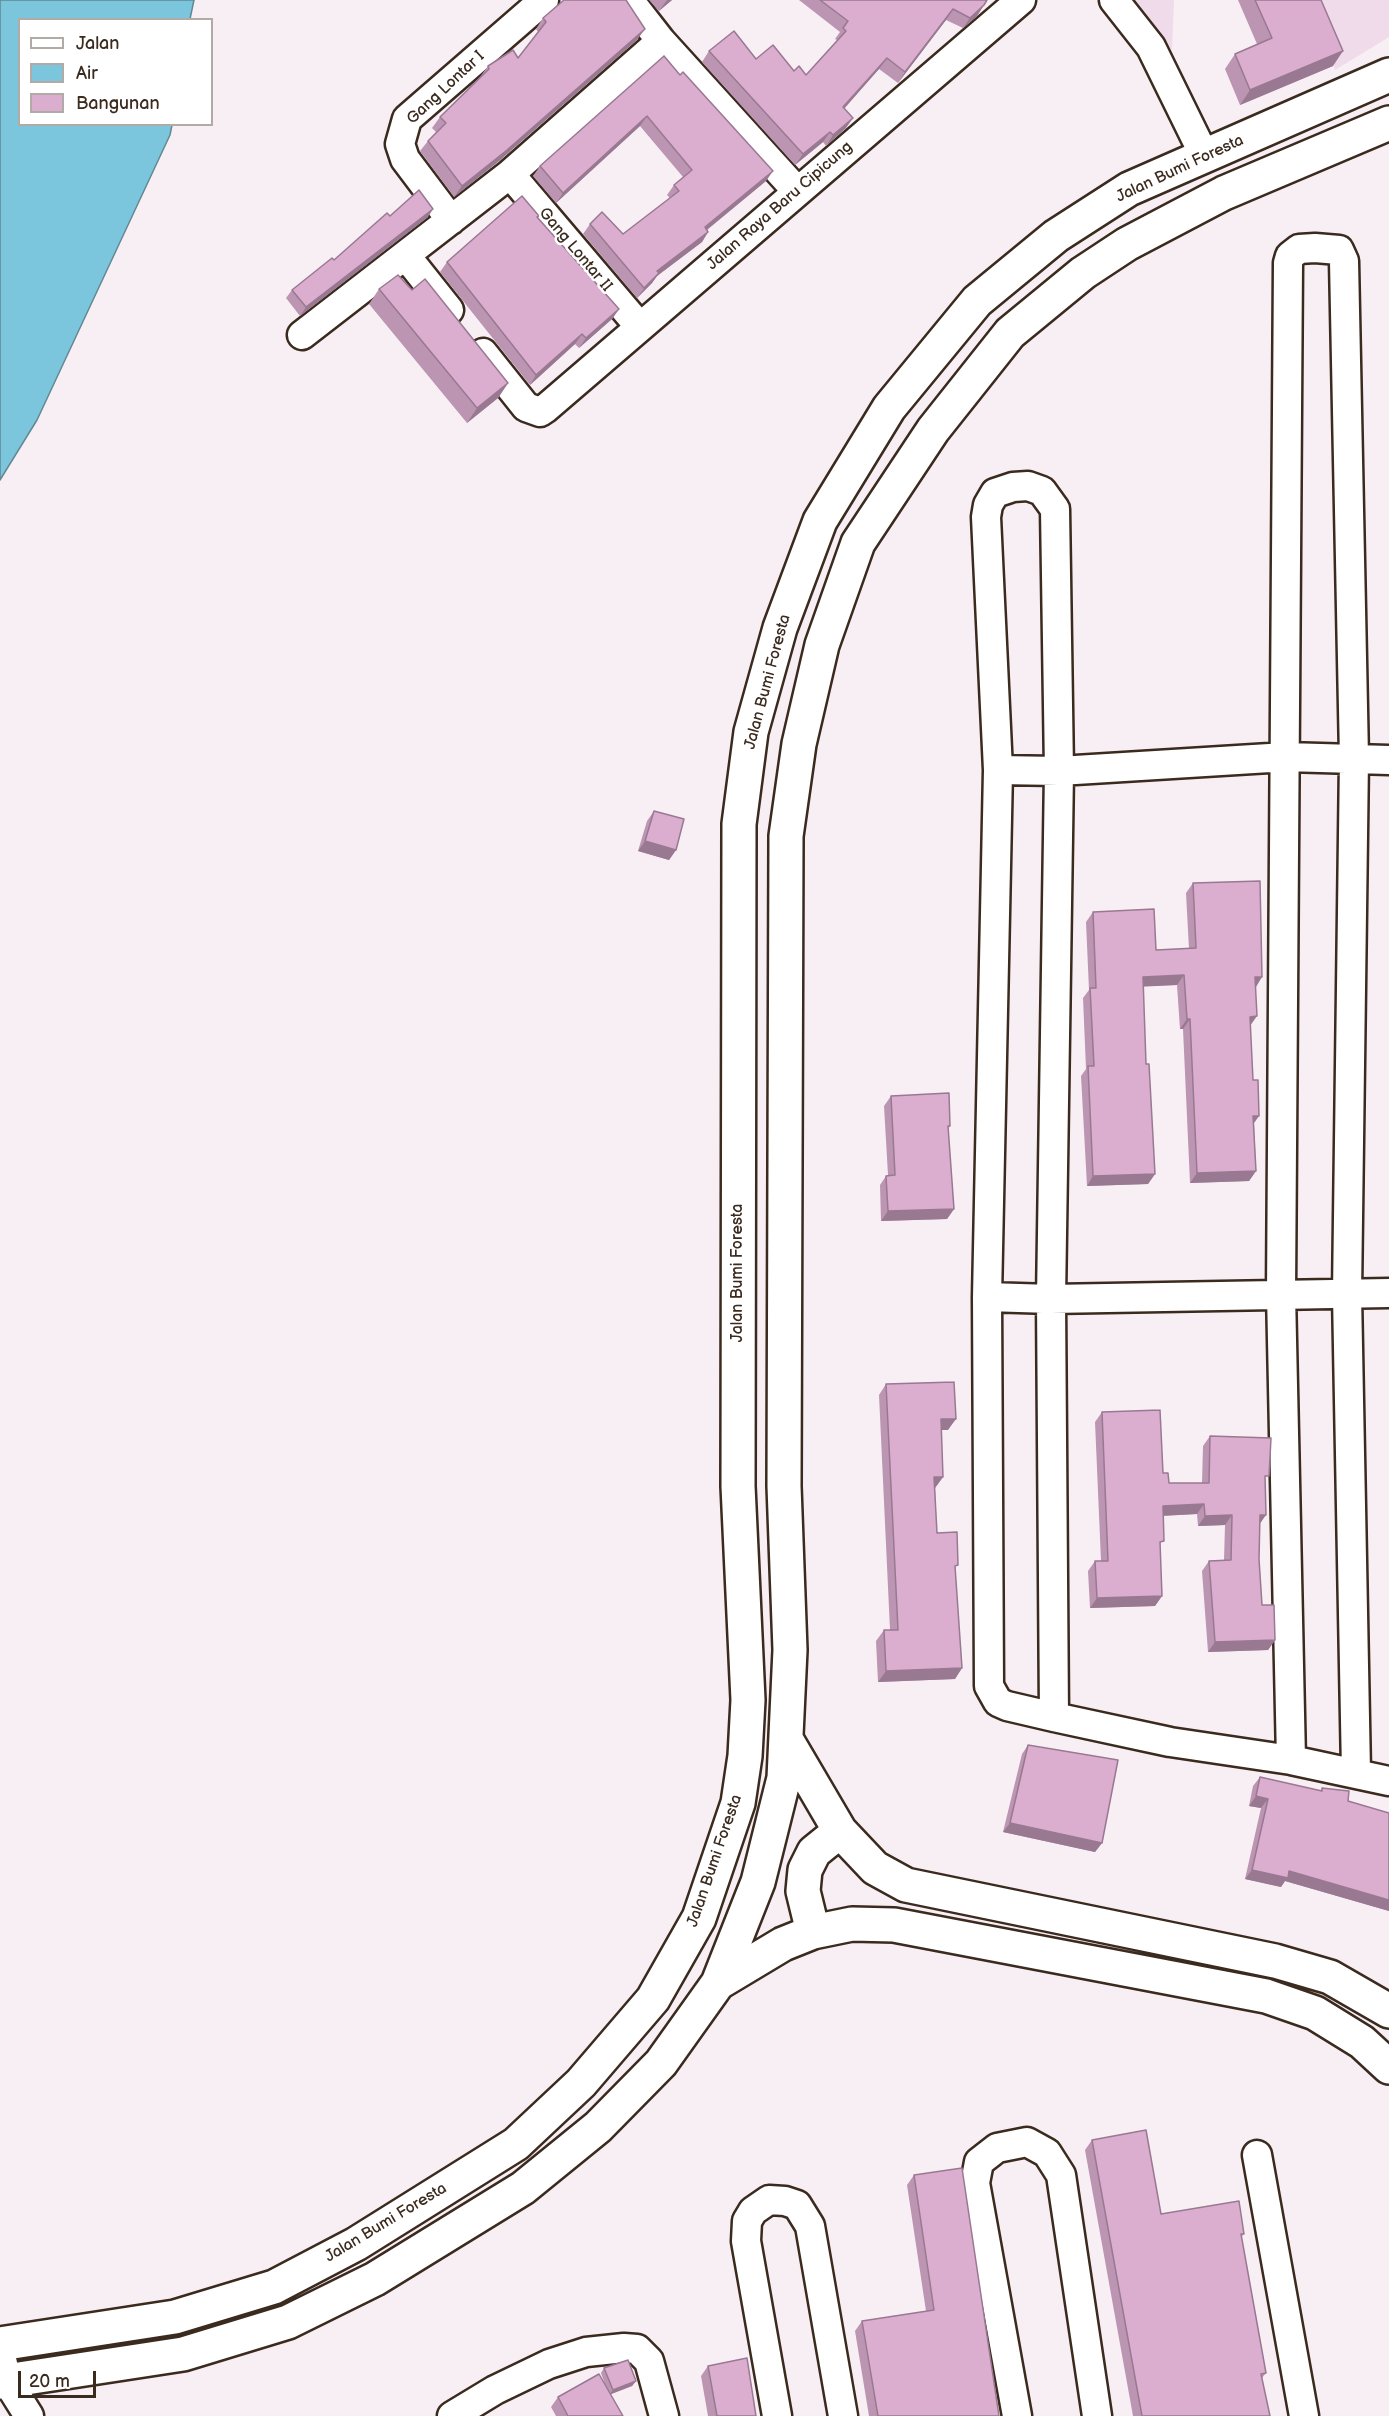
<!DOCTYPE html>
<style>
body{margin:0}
#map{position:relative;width:1389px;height:2416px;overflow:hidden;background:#f8eff5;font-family:"Balsamiq Sans",sans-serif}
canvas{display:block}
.legend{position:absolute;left:18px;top:18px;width:195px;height:108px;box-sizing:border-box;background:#fff;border:2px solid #b1aaa5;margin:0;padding:8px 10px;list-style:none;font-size:18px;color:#3b2a1e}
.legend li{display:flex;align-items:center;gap:12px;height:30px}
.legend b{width:30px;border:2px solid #b1aaa5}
.scale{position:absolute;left:18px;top:2371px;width:78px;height:27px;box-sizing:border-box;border:3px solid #3b2a1e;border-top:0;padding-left:8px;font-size:18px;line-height:21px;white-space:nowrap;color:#3b2a1e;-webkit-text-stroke:4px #fff;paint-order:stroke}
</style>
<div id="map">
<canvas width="1389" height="2416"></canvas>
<ul class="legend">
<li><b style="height:8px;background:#fff"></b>Jalan</li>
<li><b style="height:16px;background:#7cc6dd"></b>Air</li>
<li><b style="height:16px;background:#dbadcf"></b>Bangunan</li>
</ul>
<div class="scale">20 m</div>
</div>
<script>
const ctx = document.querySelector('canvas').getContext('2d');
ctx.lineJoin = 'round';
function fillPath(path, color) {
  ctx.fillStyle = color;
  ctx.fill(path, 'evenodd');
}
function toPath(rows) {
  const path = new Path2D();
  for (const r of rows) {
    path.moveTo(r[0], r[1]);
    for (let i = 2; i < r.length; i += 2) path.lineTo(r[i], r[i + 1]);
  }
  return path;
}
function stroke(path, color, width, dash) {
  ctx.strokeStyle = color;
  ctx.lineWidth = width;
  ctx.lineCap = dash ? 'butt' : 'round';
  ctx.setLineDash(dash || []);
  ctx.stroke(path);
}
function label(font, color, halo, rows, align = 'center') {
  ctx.font = font + ' "Balsamiq Sans",sans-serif';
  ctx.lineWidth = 5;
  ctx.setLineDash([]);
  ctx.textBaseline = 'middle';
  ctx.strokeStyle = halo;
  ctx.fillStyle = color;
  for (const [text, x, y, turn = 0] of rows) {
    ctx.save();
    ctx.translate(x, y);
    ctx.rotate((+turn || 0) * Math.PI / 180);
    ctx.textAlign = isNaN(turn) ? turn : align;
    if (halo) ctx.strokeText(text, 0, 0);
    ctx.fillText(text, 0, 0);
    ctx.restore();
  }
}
fillPath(toPath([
 [1174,0,1172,50,1131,0],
 [1320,0,1389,0,1389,37,1335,70]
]), '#efdbea');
const water = toPath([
 [0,0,194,0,190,19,20,20,20,124,172,125,170,135,37,420,0,480,0,0]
]);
fillPath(water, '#7cc6dd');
stroke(water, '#628891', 1.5);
const street = toPath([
 [629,0,661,41,797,191],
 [1114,0,1151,47,1205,157],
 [510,174,640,327],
 [451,220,405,159,400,144,407,119,544,0],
 [406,256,449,310],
 [302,335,510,174,661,41],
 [483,353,526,407,540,412,546,408,1021,0],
 [998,770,1059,771,1286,757,1389,760],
 [987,1297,1051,1299,1389,1293],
 [1054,1717,1051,1299,1059,771,1055,509,1042,491,1028,486,1013,487,995,493,988,505,986,517,998,770,987,1297,989,1686,998,1702,1007,1706,1054,1717,1170,1742,1291,1760,1389,1781],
 [1291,1760,1281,1293,1288,263,1290,256,1299,249,1315,248,1339,250,1344,261,1354,758,1347,1294,1356,1772],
 [1257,2155,1304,2416],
 [0,2351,7,2381,29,2416],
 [452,2416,495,2390,549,2364,586,2352,624,2348,637,2349,649,2361,664,2416],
 [777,2416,746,2241,747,2221,753,2211,769,2200,785,2201,797,2205,810,2226,843,2416],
 [1017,2416,975,2183,979,2162,997,2148,1027,2142,1047,2153,1061,2175,1097,2416]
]);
const secondary = toPath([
 [786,1739,840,1831,875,1868,906,1885,1275,1961,1330,1977,1389,2011],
 [813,1932,803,1891,805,1870,814,1852,840,1831],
 [718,1983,783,1944,813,1932,852,1924,894,1925,1266,1996,1315,2013,1362,2042,1389,2067],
 [0,2344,175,2317,274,2287,356,2244,516,2144,581,2083,653,1999,699,1918,738,1803,745,1756,748,1700,738,1486,739,824,751,732,780,628,820,521,889,408,977,301,1056,236,1129,189,1389,75],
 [0,2382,183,2354,288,2322,375,2279,523,2188,598,2127,661,2063,718,1983,758,1882,784,1778,790,1650,784,1486,786,836,799,744,822,645,858,543,933,430,1010,333,1083,273,1127,244,1224,193,1389,123]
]);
stroke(street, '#3b2a1e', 33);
stroke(secondary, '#3b2a1e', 38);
stroke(street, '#fff', 28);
stroke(secondary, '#fff', 33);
fillPath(toPath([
 [649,0,672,0,659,11],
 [799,0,987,0,977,16,963,28,946,20,898,83,879,69,844,108,846,128,826,146,823,142,795,165,702,62,709,51,756,59,806,75,837,40,835,39,840,32],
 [1238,0,1321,0,1333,66,1240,105,1225,69,1235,54,1257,44],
 [543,18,637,40,499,161,454,197,420,151,428,141,436,132,432,128,440,117,480,77,488,66,518,58,538,32,536,29],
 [664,56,766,181,707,230,708,232,702,242,657,276,652,283,637,298,583,234,590,224,623,234,670,198,667,195,674,185,683,177,640,126,556,203,533,176,540,166],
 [390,216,428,217,300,316,286,298,292,290,334,260],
 [538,218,619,309,612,319,579,348,575,344,530,385,440,272,447,262],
 [379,289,412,290,508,383,498,398,467,423,369,304],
 [654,811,676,850,669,860,638,851,647,821],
 [1193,883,1255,987,1250,1026,1256,1171,1249,1181,1190,1183,1183,1029,1180,1029,1177,985,1143,986,1146,1064,1155,1174,1148,1184,1087,1186,1081,1076,1086,1069,1083,998,1089,990,1086,922,1093,912,1156,950,1189,949,1186,893],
 [891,1096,950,1126,948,1129,954,1209,947,1219,881,1221,880,1185,886,1176,888,1175,884,1106],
 [886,1384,948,1430,941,1430,943,1477,935,1488,937,1533,955,1570,962,1668,955,1679,878,1682,876,1641,884,1630,890,1630,879,1395],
 [1102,1412,1163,1473,1169,1483,1202,1483,1203,1446,1210,1436,1265,1483,1260,1523,1259,1559,1262,1605,1275,1640,1268,1650,1208,1652,1202,1571,1209,1561,1224,1560,1225,1525,1198,1526,1197,1514,1163,1516,1160,1547,1162,1596,1155,1606,1090,1608,1088,1571,1095,1561,1101,1561,1095,1422],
 [1028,1745,1102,1843,1095,1852,1003,1832,1022,1754],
 [1260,1777,1320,1791,1322,1788,1348,1801,1389,1813,1389,1911,1285,1881,1281,1887,1245,1879,1261,1808,1249,1806,1253,1786],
 [1092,2140,1161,2214,1244,2234,1241,2237,1266,2373,1262,2378,1270,2416,1133,2416,1085,2150],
 [914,2175,999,2416,869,2416,855,2331,862,2321,926,2311,907,2185],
 [708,2366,756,2416,708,2416,701,2376],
 [604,2368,636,2381,632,2386,610,2394,623,2416,556,2416,551,2407,558,2397,606,2387,601,2373]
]), '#bc95b2');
fillPath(toPath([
 [667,0,672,0,659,11],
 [984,5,977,16,963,28,970,18],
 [953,9,946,20,898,83,905,72],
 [645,29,637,40,499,161,454,197,462,186],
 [1343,51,1333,66,1240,105,1250,90],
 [887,58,879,69,836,118,843,107],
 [647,116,640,126,556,203,563,193],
 [853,118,846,128,826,146,833,135],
 [830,132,823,142,795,165,803,154],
 [773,171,766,181,698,237,705,227],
 [433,209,428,217,300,316,306,307],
 [708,232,702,242,657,276,652,283,637,298,657,271],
 [619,309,612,319,579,348,586,338],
 [582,334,575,344,530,385,536,375],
 [508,383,498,398,467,423,477,408],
 [645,841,676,850,669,860,638,851],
 [1184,975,1177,985,1136,987,1143,977],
 [1255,977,1262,977,1256,987],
 [1257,1016,1250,1026,1250,1017],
 [1187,1019,1190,1019,1183,1029,1180,1029],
 [1253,1116,1259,1116,1252,1126],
 [1256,1171,1249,1181,1190,1183,1197,1173],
 [1155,1174,1148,1184,1087,1186,1093,1176],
 [954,1209,947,1219,881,1221,888,1211],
 [941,1419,956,1419,948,1430,933,1430],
 [934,1477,943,1477,935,1488,926,1488],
 [1204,1504,1197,1514,1156,1516,1163,1506],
 [1232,1515,1225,1525,1198,1526,1205,1516],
 [1260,1515,1266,1515,1259,1525],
 [1162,1596,1155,1606,1090,1608,1097,1598],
 [1275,1640,1268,1650,1208,1652,1215,1642],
 [962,1668,955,1679,878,1682,886,1671],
 [1256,1796,1268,1799,1261,1808,1249,1806],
 [1010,1823,1102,1843,1095,1852,1003,1832],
 [1252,1870,1289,1871,1389,1900,1389,1911,1285,1881,1281,1887,1245,1879],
 [636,2381,632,2386,609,2395,613,2390]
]), '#997991');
const building = toPath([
 [564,0,626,0,645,29,507,150,462,186,428,141,446,123,440,117,489,69,488,66,513,50,518,58,546,22,543,18,564,0],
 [820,0,987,0,984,5,970,18,953,9,905,72,887,58,843,107,853,118,833,135,830,132,803,154,709,51,734,31,756,59,773,45,794,71,799,66,806,75,846,31,843,28,848,21,820,0],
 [1255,0,1321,0,1343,51,1250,90,1235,54,1272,38,1255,0],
 [664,56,680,75,683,72,773,171,705,227,708,232,657,271,659,273,644,288,590,224,602,212,623,234,679,191,674,185,692,170,647,116,563,193,540,166,664,56],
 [419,190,433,209,306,307,292,290,332,258,334,260,387,213,390,216,419,190],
 [522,196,539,216,537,217,619,309,586,338,582,334,536,375,447,262,522,196],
 [398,275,412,290,425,279,508,383,477,408,379,289,398,275],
 [654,811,684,819,676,850,645,841,654,811],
 [1260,881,1262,977,1255,977,1257,1016,1250,1017,1253,1080,1258,1080,1259,1116,1253,1116,1256,1171,1197,1173,1190,1019,1187,1019,1184,975,1143,977,1146,1064,1149,1064,1155,1174,1093,1176,1088,1066,1094,1066,1090,988,1096,988,1093,912,1154,909,1156,950,1196,948,1193,883,1260,881],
 [949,1093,950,1126,948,1126,954,1209,888,1211,886,1176,895,1175,891,1096,949,1093],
 [954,1382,956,1419,941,1419,943,1477,934,1477,937,1533,957,1532,958,1565,955,1566,962,1668,886,1671,884,1630,898,1630,886,1384,954,1382],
 [1160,1410,1163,1473,1168,1473,1169,1483,1209,1483,1210,1436,1271,1438,1269,1476,1265,1476,1266,1515,1260,1515,1259,1559,1262,1605,1274,1605,1275,1640,1215,1642,1209,1561,1231,1560,1232,1515,1205,1516,1204,1504,1163,1506,1164,1541,1160,1542,1162,1596,1097,1598,1095,1561,1108,1561,1102,1412,1160,1410],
 [1028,1745,1118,1760,1102,1843,1010,1823,1028,1745],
 [1260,1777,1322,1791,1322,1788,1349,1791,1348,1801,1389,1813,1389,1900,1289,1871,1288,1878,1252,1870,1268,1799,1256,1796,1260,1777],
 [1146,2130,1161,2214,1239,2201,1244,2234,1241,2234,1266,2373,1261,2374,1270,2416,1142,2416,1092,2140,1146,2130],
 [962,2168,999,2416,878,2416,862,2321,934,2310,914,2175,962,2168],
 [747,2358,756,2416,717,2416,708,2366,747,2358],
 [628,2360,636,2381,613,2390,604,2368,628,2360],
 [599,2374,623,2416,568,2416,558,2397,599,2374]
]);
fillPath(building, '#dbadcf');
stroke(building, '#997991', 1.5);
label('16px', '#3b2a1e', '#fff', [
 ["Gang Lontar I",446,88,-43],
 ["Jalan Bumi Foresta",1180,169,-25],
 ["Jalan Raya Baru Cipicung",780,206,-41],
 ["Gang Lontar II",575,250,50],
 ["Jalan Bumi Foresta",768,682,-75],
 ["Jalan Bumi Foresta",738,1273,-90],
 ["Jalan Bumi Foresta",715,1861,-71],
 ["Jalan Bumi Foresta",386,2223,-31]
]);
</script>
